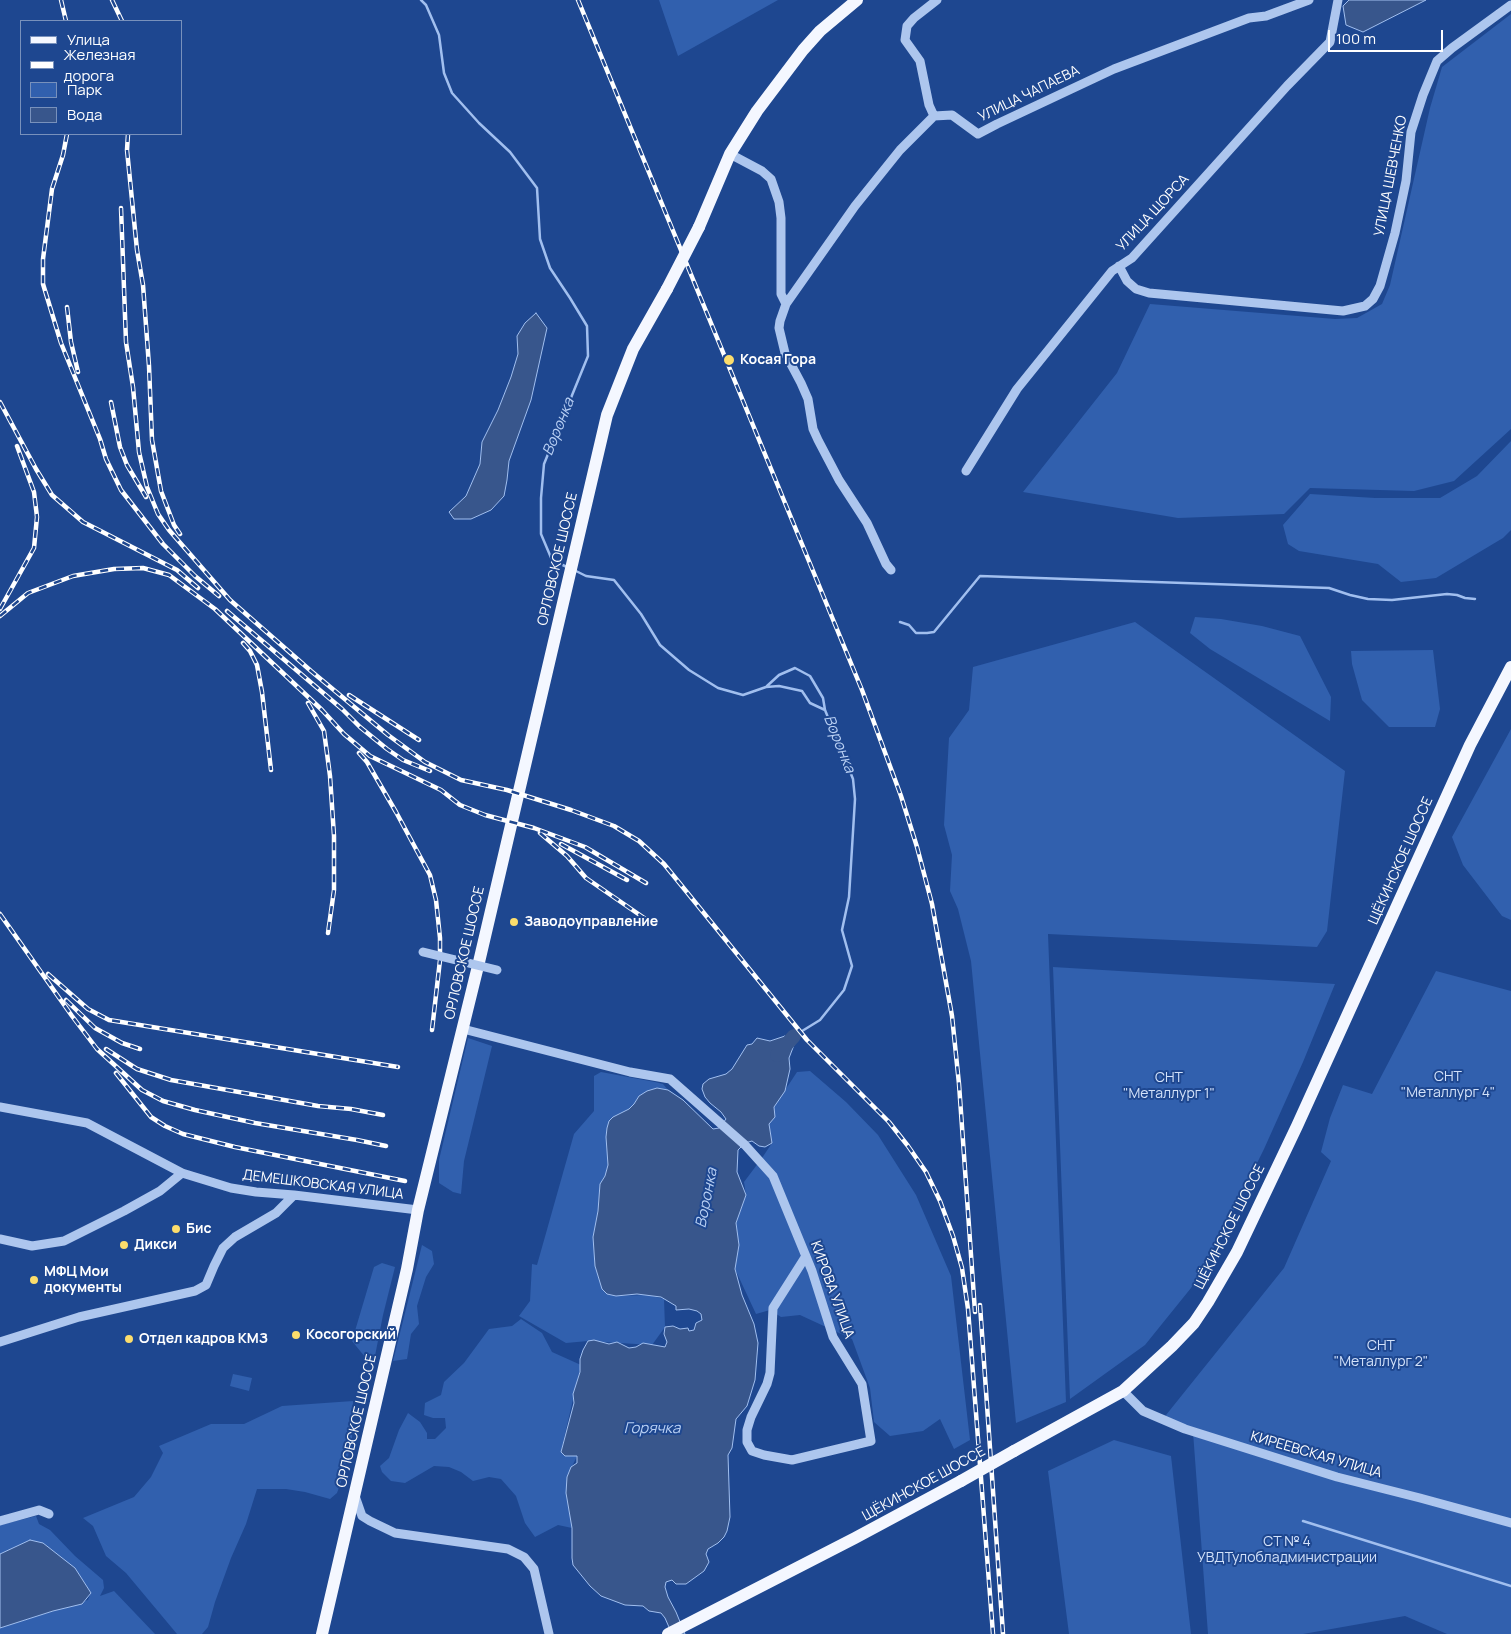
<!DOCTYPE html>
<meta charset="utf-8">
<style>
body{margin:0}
#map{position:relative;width:1511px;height:1634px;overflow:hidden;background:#1e4790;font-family:Manrope,sans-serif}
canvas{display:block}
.legend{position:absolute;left:20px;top:20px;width:162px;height:115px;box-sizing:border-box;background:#1e4790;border:1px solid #7891bc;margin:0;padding:6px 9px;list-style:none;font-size:15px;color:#fff}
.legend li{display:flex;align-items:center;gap:10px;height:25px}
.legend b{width:25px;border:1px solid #7891bc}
.scale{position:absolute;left:1328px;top:30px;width:115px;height:22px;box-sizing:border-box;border:2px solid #fff;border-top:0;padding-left:6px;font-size:15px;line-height:18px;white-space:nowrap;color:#fff;-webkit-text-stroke:4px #1e4790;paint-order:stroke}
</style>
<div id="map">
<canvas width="1511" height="1634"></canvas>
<ul class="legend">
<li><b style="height:6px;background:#f4f7ff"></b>Улица</li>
<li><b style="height:6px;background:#fff"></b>Железная дорога</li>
<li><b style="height:14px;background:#3160ae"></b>Парк</li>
<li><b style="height:14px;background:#38568c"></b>Вода</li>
</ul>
<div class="scale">100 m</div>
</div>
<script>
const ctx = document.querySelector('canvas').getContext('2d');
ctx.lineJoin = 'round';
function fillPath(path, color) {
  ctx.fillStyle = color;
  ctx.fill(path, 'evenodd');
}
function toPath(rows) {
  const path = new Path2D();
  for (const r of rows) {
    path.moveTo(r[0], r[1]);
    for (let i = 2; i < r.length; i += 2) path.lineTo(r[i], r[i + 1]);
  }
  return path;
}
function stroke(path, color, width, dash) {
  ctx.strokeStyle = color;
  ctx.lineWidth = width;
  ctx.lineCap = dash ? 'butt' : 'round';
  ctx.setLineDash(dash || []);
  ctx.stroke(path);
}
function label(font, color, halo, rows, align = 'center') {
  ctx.font = font + ' Manrope,sans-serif';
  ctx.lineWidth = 4;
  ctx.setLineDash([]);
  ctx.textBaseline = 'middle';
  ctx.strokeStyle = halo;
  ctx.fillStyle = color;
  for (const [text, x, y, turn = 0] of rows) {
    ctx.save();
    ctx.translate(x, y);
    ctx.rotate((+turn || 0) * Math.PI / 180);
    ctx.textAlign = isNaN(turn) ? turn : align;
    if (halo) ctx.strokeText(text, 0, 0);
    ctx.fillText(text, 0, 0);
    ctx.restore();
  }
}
fillPath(toPath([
 [659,0,778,0,678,56],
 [1511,14,1511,429,1454,481,1414,491,1310,488,1284,514,1178,518,1023,492,1117,373,1150,304,1335,319,1357,318,1382,304,1390,285,1430,108,1442,67],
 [1511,441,1511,530,1503,538,1436,578,1401,582,1378,564,1299,551,1288,544,1283,525,1310,494,1375,498,1440,498,1477,476],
 [1195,617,1221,619,1262,626,1300,636,1331,697,1330,721,1210,649,1190,633],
 [1135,622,1345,771,1327,931,1317,947,1048,934,1066,1402,1016,1423,971,961,958,909,950,891,952,855,944,825,949,738,969,710,973,667],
 [1433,650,1440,709,1435,727,1389,727,1362,700,1352,664,1351,651],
 [1511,729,1511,920,1502,916,1463,865,1452,837],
 [1053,967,1335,984,1303,1062,1264,1149,1227,1224,1191,1288,1145,1345,1070,1399],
 [1436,971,1511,991,1511,1634,1447,1634,1405,1616,1303,1634,1208,1634,1193,1432,1162,1420,1284,1268,1331,1161,1321,1152,1330,1118,1343,1085,1372,1094],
 [468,1038,492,1046,464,1161,461,1194,453,1192,439,1183,439,1160],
 [810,1071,846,1102,878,1135,916,1195,951,1276,970,1440,954,1449,940,1419,923,1431,890,1436,874,1422,870,1388,852,1339,800,1315,781,1317,770,1310,756,1314,735,1269,739,1245,736,1223,746,1195,744,1182,762,1158,772,1143,769,1123,775,1117,774,1107,797,1072],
 [601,1072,655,1082,663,1084,668,1090,657,1088,639,1096,634,1104,629,1109,613,1117,609,1121,606,1137,608,1165,605,1176,600,1184,598,1211,593,1237,595,1266,602,1289,616,1296,648,1295,664,1299,665,1327,652,1345,588,1341,566,1343,519,1316,530,1301,532,1264,537,1265,574,1134,594,1111,594,1076],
 [422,1245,432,1251,434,1264,426,1277,417,1306,419,1324,411,1334,407,1359,393,1361],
 [382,1263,395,1267,383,1315,374,1361,365,1357,352,1341,374,1267],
 [521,1319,542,1333,552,1352,581,1365,561,1451,577,1456,567,1477,572,1528,558,1525,535,1537,525,1523,516,1496,501,1479,489,1477,473,1481,461,1472,449,1467,434,1466,405,1483,391,1481,382,1472,380,1466,389,1458,399,1430,408,1413,420,1422,427,1433,427,1439,435,1439,446,1428,445,1418,433,1418,424,1415,425,1403,441,1395,444,1382,464,1363,489,1329,512,1326],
 [233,1374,252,1378,249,1391,230,1386],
 [353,1401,352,1440,344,1473,337,1493,330,1499,305,1492,286,1489,257,1489,246,1524,231,1558,215,1602,208,1627,202,1634,177,1634,126,1573,106,1556,93,1526,83,1518,134,1497,151,1477,163,1453,159,1446,211,1424,244,1424,282,1406],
 [1114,1440,1171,1456,1191,1634,1069,1634,1048,1471],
 [36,1516,39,1524,50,1530,75,1556,103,1580,104,1588,100,1596,114,1591,155,1634,0,1634,0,1628,88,1600,91,1593,75,1568,0,1555,0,1525]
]), '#3160ae');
const water = toPath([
 [1349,0,1426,0,1363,32,1346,25,1343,6,1349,0],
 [536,313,547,328,531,400,509,461,507,480,504,496,491,510,471,519,454,519,449,512,466,496,480,464,482,442,498,410,511,377,518,354,517,336,525,323,536,313],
 [785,1036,794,1045,789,1058,790,1069,785,1091,774,1107,775,1117,769,1124,772,1143,765,1147,759,1146,752,1141,745,1143,738,1150,737,1172,746,1195,736,1223,739,1245,735,1269,742,1295,754,1324,758,1343,755,1380,747,1406,736,1419,732,1448,728,1455,730,1517,727,1531,724,1537,718,1543,708,1549,706,1554,709,1562,704,1571,686,1584,676,1584,672,1580,666,1582,665,1587,668,1597,676,1612,685,1634,672,1634,665,1618,661,1613,649,1611,643,1606,625,1605,601,1596,590,1586,573,1565,572,1558,572,1528,566,1493,567,1477,571,1467,577,1463,577,1456,565,1456,561,1452,574,1403,573,1394,580,1372,580,1359,583,1350,588,1341,594,1340,609,1344,617,1342,629,1348,636,1347,643,1343,665,1347,667,1342,664,1334,665,1327,673,1326,680,1329,688,1328,689,1331,694,1330,696,1323,702,1320,701,1314,697,1311,689,1309,676,1310,676,1306,661,1297,637,1294,616,1296,607,1294,602,1289,595,1266,593,1237,598,1211,600,1184,605,1176,608,1165,606,1137,607,1128,609,1121,613,1117,629,1109,634,1104,639,1096,647,1091,657,1088,668,1090,683,1100,713,1129,719,1128,726,1119,721,1112,710,1103,705,1097,702,1089,703,1084,709,1079,726,1074,732,1069,747,1045,752,1044,757,1038,770,1041,785,1036],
 [30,1540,43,1543,75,1568,91,1593,82,1604,53,1611,0,1628,0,1554,30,1540]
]);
fillPath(water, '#38568c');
stroke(water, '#a1bfef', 1);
stroke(toPath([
 [421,0,426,5,439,35,444,73,452,93,479,123,510,152,537,188,540,239,550,268,570,298,587,326,588,356,544,464,541,498,541,534,552,560,567,567],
 [574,570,586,576,614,580,641,614,660,645,689,670,718,688,743,695,766,687,779,686,802,691,810,703,825,710,853,779,855,799,849,897,842,930,852,966,844,990,820,1020,794,1036],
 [900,622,909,625,916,633,927,633,934,632,980,576,1329,588,1350,595,1368,599,1392,600,1447,594,1457,595,1465,598,1475,599],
 [767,686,779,675,795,668,810,676,823,698,825,710],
 [1303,1521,1511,1586]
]), '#a1bfef', 2.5);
stroke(toPath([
 [777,1055,794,1036]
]), '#38568c', 14);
stroke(toPath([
 [934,116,929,105,920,61,905,40,907,26,914,18,937,0],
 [730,154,762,171,771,179,779,202,781,218,781,294,786,304,780,321,779,328,785,353,801,383,808,399,813,429,818,440,839,480,867,523,886,564,891,570],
 [1119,266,1127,281,1136,289,1149,293,1343,311,1365,306,1373,299,1380,286,1395,233,1406,181,1411,132,1423,95,1437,61,1452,48,1511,5],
 [786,304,855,206,900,150,934,116,952,115,978,134,997,124,1114,69,1249,18,1266,16,1309,0],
 [966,471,1017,389,1112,271,1132,258,1287,86,1330,42,1338,0],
 [463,1029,630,1072,670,1079,745,1145,773,1176,812,1271,833,1337,862,1384,871,1441,792,1460,764,1455,752,1451,747,1442,747,1430,751,1417,767,1384,770,1373,773,1308,806,1256],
 [0,1107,87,1123,182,1173,231,1188,256,1192,294,1195,418,1210],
 [0,1239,32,1246,64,1241,124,1211,160,1191,182,1173],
 [0,1342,79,1317,195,1291,206,1285,214,1266,223,1248,235,1237,276,1213,294,1195],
 [1123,1391,1143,1411,1185,1429,1337,1477,1420,1498,1511,1523],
 [355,1496,362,1516,370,1521,395,1533,508,1549,524,1557,534,1569,549,1634],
 [0,1521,39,1510,49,1514]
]), '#adc6ee', 9);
stroke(toPath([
 [699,227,730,154,757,111,803,50,820,31,857,0],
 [1014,1451,1123,1391,1172,1346,1194,1323,1208,1302,1237,1252,1297,1126,1470,745,1511,667],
 [322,1634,407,1269,418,1210,479,962,607,415,633,349,667,289],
 [668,1634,855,1538,961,1481]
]), '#f4f7ff', 12);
const rail = toPath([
 [61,0,66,21],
 [112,0,122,21],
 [578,0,862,690,901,796,917,847,932,904,952,1016,959,1084,975,1312],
 [67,134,63,155,52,189,43,259,43,284,61,343,100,439,106,459,121,490,163,544,195,576,219,596],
 [128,134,127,150,137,250,143,285,149,366,152,440,161,491,174,525,180,534],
 [121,208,126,342,133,387,139,452,147,487,158,514,169,530,230,600,311,671,388,735,425,762,461,780,507,790,571,810,614,826,639,841,664,864,807,1040,889,1122,908,1146,926,1172,940,1201,953,1236,962,1268,968,1309,993,1634],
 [67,307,71,342,78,372],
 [0,402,36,469,52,495,83,522,177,570,198,588],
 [111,402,120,447,127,465,146,497],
 [0,609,34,548,37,517,34,492,17,446],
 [227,611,342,709,360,727,387,749,403,760,430,771],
 [0,616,28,593,73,576,114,569,143,568,169,575,215,609,322,710,344,734,370,756,441,790,460,805,485,815,534,828,585,847,646,883],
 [243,643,250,651,257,665,262,692,271,770],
 [349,695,419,740],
 [308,703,324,731,330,776,334,836,334,890,328,933],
 [359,753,367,762,396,812,430,875,436,900,440,938,440,960,432,1030],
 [540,833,567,856,586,878,650,922],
 [561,844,627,880],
 [0,914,72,1016,97,1049,142,1090,163,1101,195,1110,255,1123,357,1140,386,1146],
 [48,974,88,1009,109,1020,398,1067],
 [66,1000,95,1028,122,1043,140,1049],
 [106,1049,137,1069,171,1080,318,1106,351,1109,383,1115],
 [116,1073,151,1117,165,1126,183,1134,235,1147,405,1181],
 [980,1305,1003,1634]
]);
stroke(rail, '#fff', 4.5);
stroke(rail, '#1e4790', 2.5, [8]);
stroke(toPath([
 [423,952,497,970]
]), '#adc6ee', 9);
stroke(toPath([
 [667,289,699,227],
 [961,1481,1014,1451]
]), '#f4f7ff', 12);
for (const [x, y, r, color] of [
 [729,360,6,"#fcdd6c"],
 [514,922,5,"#fcdd6c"],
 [176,1229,5,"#fcdd6c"],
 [124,1245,5,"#fcdd6c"],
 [34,1280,5,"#fcdd6c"],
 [296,1335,5,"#fcdd6c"],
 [129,1339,5,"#fcdd6c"]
]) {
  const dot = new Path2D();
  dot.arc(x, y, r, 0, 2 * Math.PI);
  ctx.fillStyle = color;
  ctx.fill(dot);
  stroke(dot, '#1e4790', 2);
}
label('14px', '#fff', '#1e4790', [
 ["УЛИЦА ЧАПАЕВА",1029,94,-26],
 ["УЛИЦА ШЕВЧЕНКО",1391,176,-79],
 ["УЛИЦА ЩОРСА",1153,213,-47],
 ["ОРЛОВСКОЕ ШОССЕ",558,559,-77],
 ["ЩЁКИНСКОЕ ШОССЕ",1401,861,-66],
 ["ОРЛОВСКОЕ ШОССЕ",465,953,-77],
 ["ДЕМЕШКОВСКАЯ УЛИЦА",323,1185,7],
 ["ЩЁКИНСКОЕ ШОССЕ",1230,1227,-63],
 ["КИРОВА УЛИЦА",832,1290,70],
 ["ОРЛОВСКОЕ ШОССЕ",357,1421,-77],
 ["КИРЕЕВСКАЯ УЛИЦА",1316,1455,16],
 ["ЩЁКИНСКОЕ ШОССЕ",924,1484,-29]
]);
label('bold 14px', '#fff', '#1e4790', [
 ["Косая Гора",740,360],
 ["Заводоуправление",524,922],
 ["Бис",186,1229],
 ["Дикси",134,1245],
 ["МФЦ Мои",44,1272],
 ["документы",44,1288],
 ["Косогорский",306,1335],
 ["Отдел кадров КМЗ",139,1339]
], 'left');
label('14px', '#d3e2fa', '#1e4790', [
 ["СНТ",1448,1077],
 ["\"Металлург 4\"",1448,1093],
 ["СНТ",1169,1078],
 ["\"Металлург 1\"",1169,1094],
 ["СНТ",1381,1346],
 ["\"Металлург 2\"",1381,1362],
 ["СТ № 4",1287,1542],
 ["УВДТулобладминистрации",1287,1558]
]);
label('italic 15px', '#b9d0f4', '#1e4790', [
 ["Воронка",559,427,-68],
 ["Воронка",839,744,68],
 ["Воронка",707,1198,-79],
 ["Горячка",652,1429]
]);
</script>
